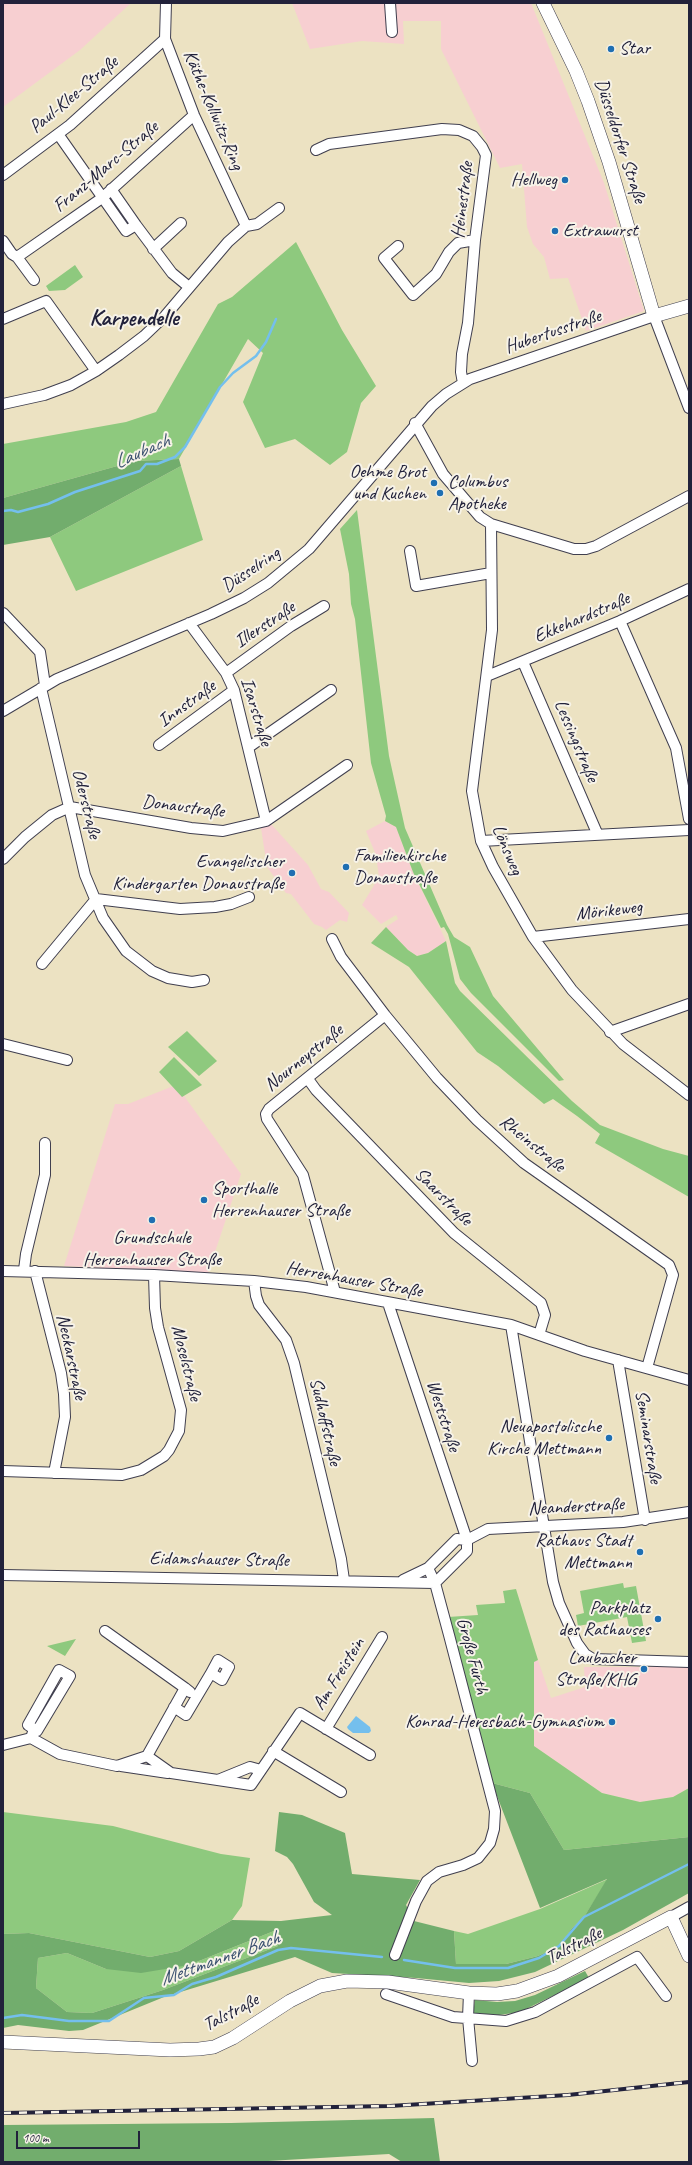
<!DOCTYPE html>
<meta charset="utf-8">
<style>
body{margin:0}
#map{position:relative;width:692px;height:2165px;overflow:hidden;background:#ece2c2;font-family:Caveat,sans-serif}
canvas{display:block}
.frame{position:absolute;inset:0;border:4px solid #22223b;pointer-events:none}
.scale{position:absolute;left:16px;top:2131px;width:124px;height:18px;box-sizing:border-box;border:2px solid #22223b;border-top:0;padding-left:5px;font-size:12px;line-height:14px;white-space:nowrap;color:#22223b;-webkit-text-stroke:3px #f7f3e8;paint-order:stroke}
</style>
<div id="map">
<canvas width="692" height="2165"></canvas>
<div class="frame"></div>
<div class="scale">100 m</div>
</div>
<script>
const ctx = document.querySelector('canvas').getContext('2d');
ctx.lineJoin = 'round';
function fillPath(path, color) {
  ctx.fillStyle = color;
  ctx.fill(path, 'evenodd');
}
function toPath(rows) {
  const path = new Path2D();
  for (const r of rows) {
    path.moveTo(r[0], r[1]);
    for (let i = 2; i < r.length; i += 2) path.lineTo(r[i], r[i + 1]);
  }
  return path;
}
function stroke(path, color, width, dash) {
  ctx.strokeStyle = color;
  ctx.lineWidth = width;
  ctx.lineCap = dash ? 'butt' : 'round';
  ctx.setLineDash(dash || []);
  ctx.stroke(path);
}
function label(font, color, halo, rows, align = 'center') {
  ctx.font = font + ' Caveat,sans-serif';
  ctx.lineWidth = 4;
  ctx.setLineDash([]);
  ctx.textBaseline = 'middle';
  ctx.strokeStyle = halo;
  ctx.fillStyle = color;
  for (const [text, x, y, turn = 0] of rows) {
    ctx.save();
    ctx.translate(x, y);
    ctx.rotate((+turn || 0) * Math.PI / 180);
    ctx.textAlign = isNaN(turn) ? turn : align;
    if (halo) ctx.strokeText(text, 0, 0);
    ctx.fillText(text, 0, 0);
    ctx.restore();
  }
}
fillPath(toPath([
 [3,3,131,3,80,50,3,107],
 [292,3,531,3,604,183,644,311,586,331,568,278,550,279,544,257,533,244,527,227,522,164,500,168,441,49,441,21,403,21,404,44,362,41,310,49],
 [385,821,396,827,413,872,446,941,428,953,417,956,408,950,386,927,398,919,396,915,381,924,362,905,379,877,376,855,366,831],
 [271,824,308,865,321,889,329,892,349,913,347,922,340,920,326,930,322,927,314,924,291,894,286,893,267,867,261,828],
 [176,1085,241,1174,208,1273,64,1266,115,1104,128,1104],
 [538,1660,551,1698,585,1687,584,1667,689,1667,689,1788,673,1797,640,1802,602,1793,534,1746,534,1661]
]), '#f7cfd1');
fillPath(toPath([
 [296,242,342,330,376,386,361,403,347,452,330,465,295,439,265,448,243,402,263,353,248,339,179,459,135,461,3,498,3,444,126,422,156,412,218,304,232,297],
 [75,265,83,277,65,290,49,291,46,286],
 [181,466,203,540,76,591,50,537],
 [357,510,389,756,405,828,447,925,454,937,470,947,493,996,564,1080,559,1081,471,993,460,979,448,934,444,927,441,928,413,872,396,827,385,821,386,816,371,763,355,619,351,604,349,574,340,529],
 [386,927,408,950,417,956,428,953,446,941,455,983,460,991,572,1101,600,1125,663,1149,689,1156,689,1197,595,1143,600,1134,577,1116,553,1099,544,1104,498,1066,477,1052,409,967,371,943],
 [187,1031,217,1061,199,1076,168,1047],
 [174,1057,202,1085,182,1097,159,1072],
 [623,1583,624,1588,636,1586,646,1641,632,1643,627,1617,578,1626,576,1615,584,1613,580,1591],
 [516,1589,538,1660,534,1662,534,1746,602,1793,640,1802,673,1797,689,1788,689,1837,564,1850,530,1793,492,1783,448,1617,478,1615,476,1605,505,1603,503,1591],
 [76,1639,65,1656,47,1646],
 [3,1812,113,1826,221,1854,250,1858,242,1906,232,1920,179,1951,150,1957,29,1933,3,1934],
 [608,1879,584,1917,572,1928,559,1946,538,1956,506,1964,456,1964,454,1931,468,1934,540,1909],
 [274,1931,278,1946,163,1990,92,2013,67,2012,36,1988,38,1958,67,1953,106,1969,189,1965]
]), '#8ec97e');
fillPath(toPath([
 [179,459,181,466,50,537,3,545,3,498,135,461],
 [492,1783,530,1793,564,1850,689,1837,689,1893,623,1930,535,1972,499,1981,469,1983,416,1978,332,1973,295,1957,164,1997,83,2030,69,2031,18,2025,3,2028,3,1934,29,1933,150,1957,179,1951,232,1920,281,1921,332,1915,314,1902,293,1864,287,1857,275,1851,279,1812,302,1815,345,1833,352,1874,420,1880,406,1905,414,1921,454,1931,456,1964,506,1964,538,1956,559,1946,572,1928,584,1917,607,1879,540,1908],
 [274,1931,278,1946,163,1990,92,2013,67,2012,36,1988,38,1958,67,1953,106,1969,141,1973,189,1965],
 [585,1971,589,1978,520,2012,499,2015,473,2013,475,2000,497,2002,515,2001,535,1995],
 [434,2118,440,2162,402,2162,389,2154,251,2162,3,2162,3,2125,231,2123]
]), '#72ad6d');
fillPath(toPath([
 [356,1716,370,1727,371,1731,369,1733,353,1733,348,1729,347,1727]
]), '#74bfed');
stroke(toPath([
 [3,511,11,510,18,512,48,504,75,492,140,471,146,464,157,464,175,457,185,447,220,387,233,373,256,356,266,342,276,319],
 [404,1960,455,1968,508,1968,539,1958,559,1946,584,1917,689,1864],
 [3,2018,22,2015,69,2021,109,2021,144,1998,174,1995,192,1984,216,1977,278,1950,291,1948,382,1957]
]), '#74bfed', 2.5);
const minor = toPath([
 [390,3,392,32],
 [58,134,126,231,136,225,172,273,189,287],
 [316,150,329,144,442,129,459,130,473,136,482,147,486,155,475,240,468,323,462,354,461,372,463,383],
 [3,175,70,125,165,39],
 [111,189,136,225],
 [246,226,257,224,279,208],
 [3,241,12,254,17,257,23,253,102,198,194,115],
 [398,246,384,258,413,295,436,274,449,252,458,243,475,240],
 [153,249,181,223],
 [17,257,34,280],
 [3,319,46,301,96,371],
 [3,404,44,395,71,385,96,371,119,355,144,336,165,316,228,242,246,226,194,115,165,39,166,3],
 [415,423,443,474,480,517,491,524,574,549,586,549,596,546,689,496],
 [491,524,492,630,472,791,481,841,493,867,533,937,572,990,623,1044,689,1095],
 [410,551,416,586,491,573],
 [3,613,40,652,45,685],
 [620,621,676,748,689,819],
 [189,623,226,673,234,690,266,821],
 [523,662,597,833],
 [226,673,291,626,324,606],
 [487,676,620,621,689,589],
 [41,688,85,875,103,918,126,951,152,971,168,978,192,982,204,980],
 [3,711,57,679,211,614,244,598,268,583,309,549,432,406,446,394,470,379,654,316,689,408],
 [159,745,234,690],
 [249,747,331,690],
 [481,841,689,830],
 [3,859,25,837,52,815,70,807,191,828,223,831,266,821,347,765],
 [533,937,689,919],
 [332,939,341,957,385,1015,437,1078,477,1120,524,1163,669,1265,673,1275,647,1368],
 [42,964,96,899,180,909,215,907,231,904,249,897],
 [610,1032,689,1004],
 [3,1044,67,1060],
 [308,1079,316,1090,454,1233,541,1303,545,1315,539,1335],
 [24,1270,26,1254,45,1175,45,1143],
 [3,1271,154,1275,254,1281,306,1287,511,1325,585,1351,689,1380],
 [35,1271,61,1373,64,1394,65,1417,54,1473],
 [254,1281,256,1296,259,1305,286,1340,294,1363,341,1559,344,1580],
 [335,1292,303,1175,267,1119,266,1114,269,1109,385,1015],
 [388,1303,467,1540,467,1551,435,1583],
 [511,1325,553,1582,559,1603,577,1643,585,1654,593,1659,689,1662],
 [618,1360,645,1520],
 [3,1471,122,1475,141,1470,164,1456,169,1450,179,1431,181,1410,158,1327,155,1308,154,1275],
 [3,1575,435,1583],
 [403,1580,428,1568,457,1539,467,1540,488,1529,623,1522,689,1512],
 [105,1631,185,1688],
 [174,1707,186,1715,211,1673,222,1680,229,1667,218,1660,211,1673],
 [326,1729,382,1637],
 [31,1738,34,1729,37,1731,70,1676,59,1670,28,1725,34,1729],
 [3,1745,31,1738,60,1754,117,1766,147,1756,171,1773,251,1785,300,1713,370,1755],
 [273,1751,341,1792],
 [147,1756,185,1688,190,1692],
 [121,1766,168,1773],
 [218,1780,250,1767,261,1770],
 [671,1917,689,1907],
 [395,1955,416,1901,427,1881,439,1872,463,1865,478,1858,490,1843,494,1829,495,1811,449,1635,435,1583,428,1568],
 [469,1993,468,2018,472,2061],
 [386,1994,453,2017,506,2021,535,2012,637,1957,666,1996]
]);
const major = toPath([
 [543,3,576,71,588,101,609,162,654,316,689,306],
 [3,2042,170,2050,199,2049,214,2047,233,2038,290,2001,320,1986,347,1981,388,1982,469,1993,497,1994,517,1991,558,1976,671,1917,689,1956]
]);
stroke(minor, '#403f4f', 12);
stroke(major, '#403f4f', 14);
stroke(minor, '#fff', 10);
stroke(major, '#fff', 13);
const rail = toPath([
 [3,2113,390,2106,568,2095,689,2082]
]);
stroke(rail, '#22223b', 4);
stroke(rail, '#f7f3e8', 2.5, [8]);
for (const [x, y, r, color] of [
 [611,49,4,"#1f6fb2"],
 [565,180,4,"#1f6fb2"],
 [555,231,4,"#1f6fb2"],
 [434,483,4,"#1f6fb2"],
 [440,493,4,"#1f6fb2"],
 [346,867,4,"#1f6fb2"],
 [292,873,4,"#1f6fb2"],
 [204,1200,4,"#1f6fb2"],
 [152,1220,4,"#1f6fb2"],
 [609,1438,4,"#1f6fb2"],
 [640,1552,4,"#1f6fb2"],
 [658,1619,4,"#1f6fb2"],
 [644,1669,4,"#1f6fb2"],
 [612,1722,4,"#1f6fb2"]
]) {
  const dot = new Path2D();
  dot.arc(x, y, r, 0, 2 * Math.PI);
  ctx.fillStyle = color;
  ctx.fill(dot);
  stroke(dot, '#f7f3e8', 1.5);
}
label('19px', '#22223b', '#f7f3e8', [
 ["Star",619,49,"left"],
 ["Hellweg",557,180],
 ["Extrawurst",563,231,"left"],
 ["Oehme Brot",426,472],
 ["und Kuchen",426,494],
 ["Columbus",448,482,"left"],
 ["Apotheke",448,504,"left"],
 ["Familienkirche",354,856,"left"],
 ["Donaustraße",354,878,"left"],
 ["Evangelischer",284,862],
 ["Kindergarten Donaustraße",284,884],
 ["Sporthalle",212,1189,"left"],
 ["Herrenhauser Straße",212,1211,"left"],
 ["Grundschule",152,1238,"center"],
 ["Herrenhauser Straße",152,1260,"center"],
 ["Neuapostolische",601,1427],
 ["Kirche Mettmann",601,1449],
 ["Rathaus Stadt",632,1541],
 ["Mettmann",632,1563],
 ["Parkplatz",650,1608],
 ["des Rathauses",650,1630],
 ["Laubacher",636,1658],
 ["Straße/KHG",636,1680],
 ["Konrad-Heresbach-Gymnasium",604,1722]
], 'right');
label('19px', '#22223b', '#f7f3e8', [
 ["Paul-Klee-Straße",74,95,-40],
 ["Käthe-Kollwitz-Ring",213,110,67],
 ["Düsseldorfer Straße",620,141,72],
 ["Franz-Marc-Straße",106,167,-40],
 ["Heinestraße",463,200,-83],
 ["Hubertusstraße",553,332,-19],
 ["Düsselring",251,570,-34],
 ["Ekkehardstraße",582,618,-23],
 ["Illerstraße",265,625,-34],
 ["Innstraße",187,704,-36],
 ["Isarstraße",256,712,73],
 ["Lessingstraße",576,741,67],
 ["Oderstraße",86,804,76],
 ["Donaustraße",183,807,7],
 ["Lönsweg",507,850,67],
 ["Mörikeweg",609,911,-7],
 ["Nourneystraße",304,1058,-39],
 ["Rheinstraße",532,1144,39],
 ["Saarstraße",443,1197,45],
 ["Herrenhauser Straße",354,1280,10],
 ["Neckarstraße",71,1357,78],
 ["Moselstraße",186,1363,76],
 ["Weststraße",443,1416,72],
 ["Sudhoffstraße",325,1422,77],
 ["Seminarstraße",648,1437,81],
 ["Neanderstraße",576,1507,-3],
 ["Eidamshauser Straße",219,1560,1],
 ["Große Furth",472,1656,75],
 ["Am Freistein",339,1674,-58],
 ["Talstraße",574,1946,-27],
 ["Talstraße",231,2013,-28]
]);
label('italic 20px', '#3b5170', '#f7f3e8', [
 ["Laubach",142,452,-24],
 ["Mettmanner Bach",220,1959,-20]
]);
label('bold 23px', '#22223b', '#f7f3e8', [
 ["Karpendelle",134,319]
]);
</script>
